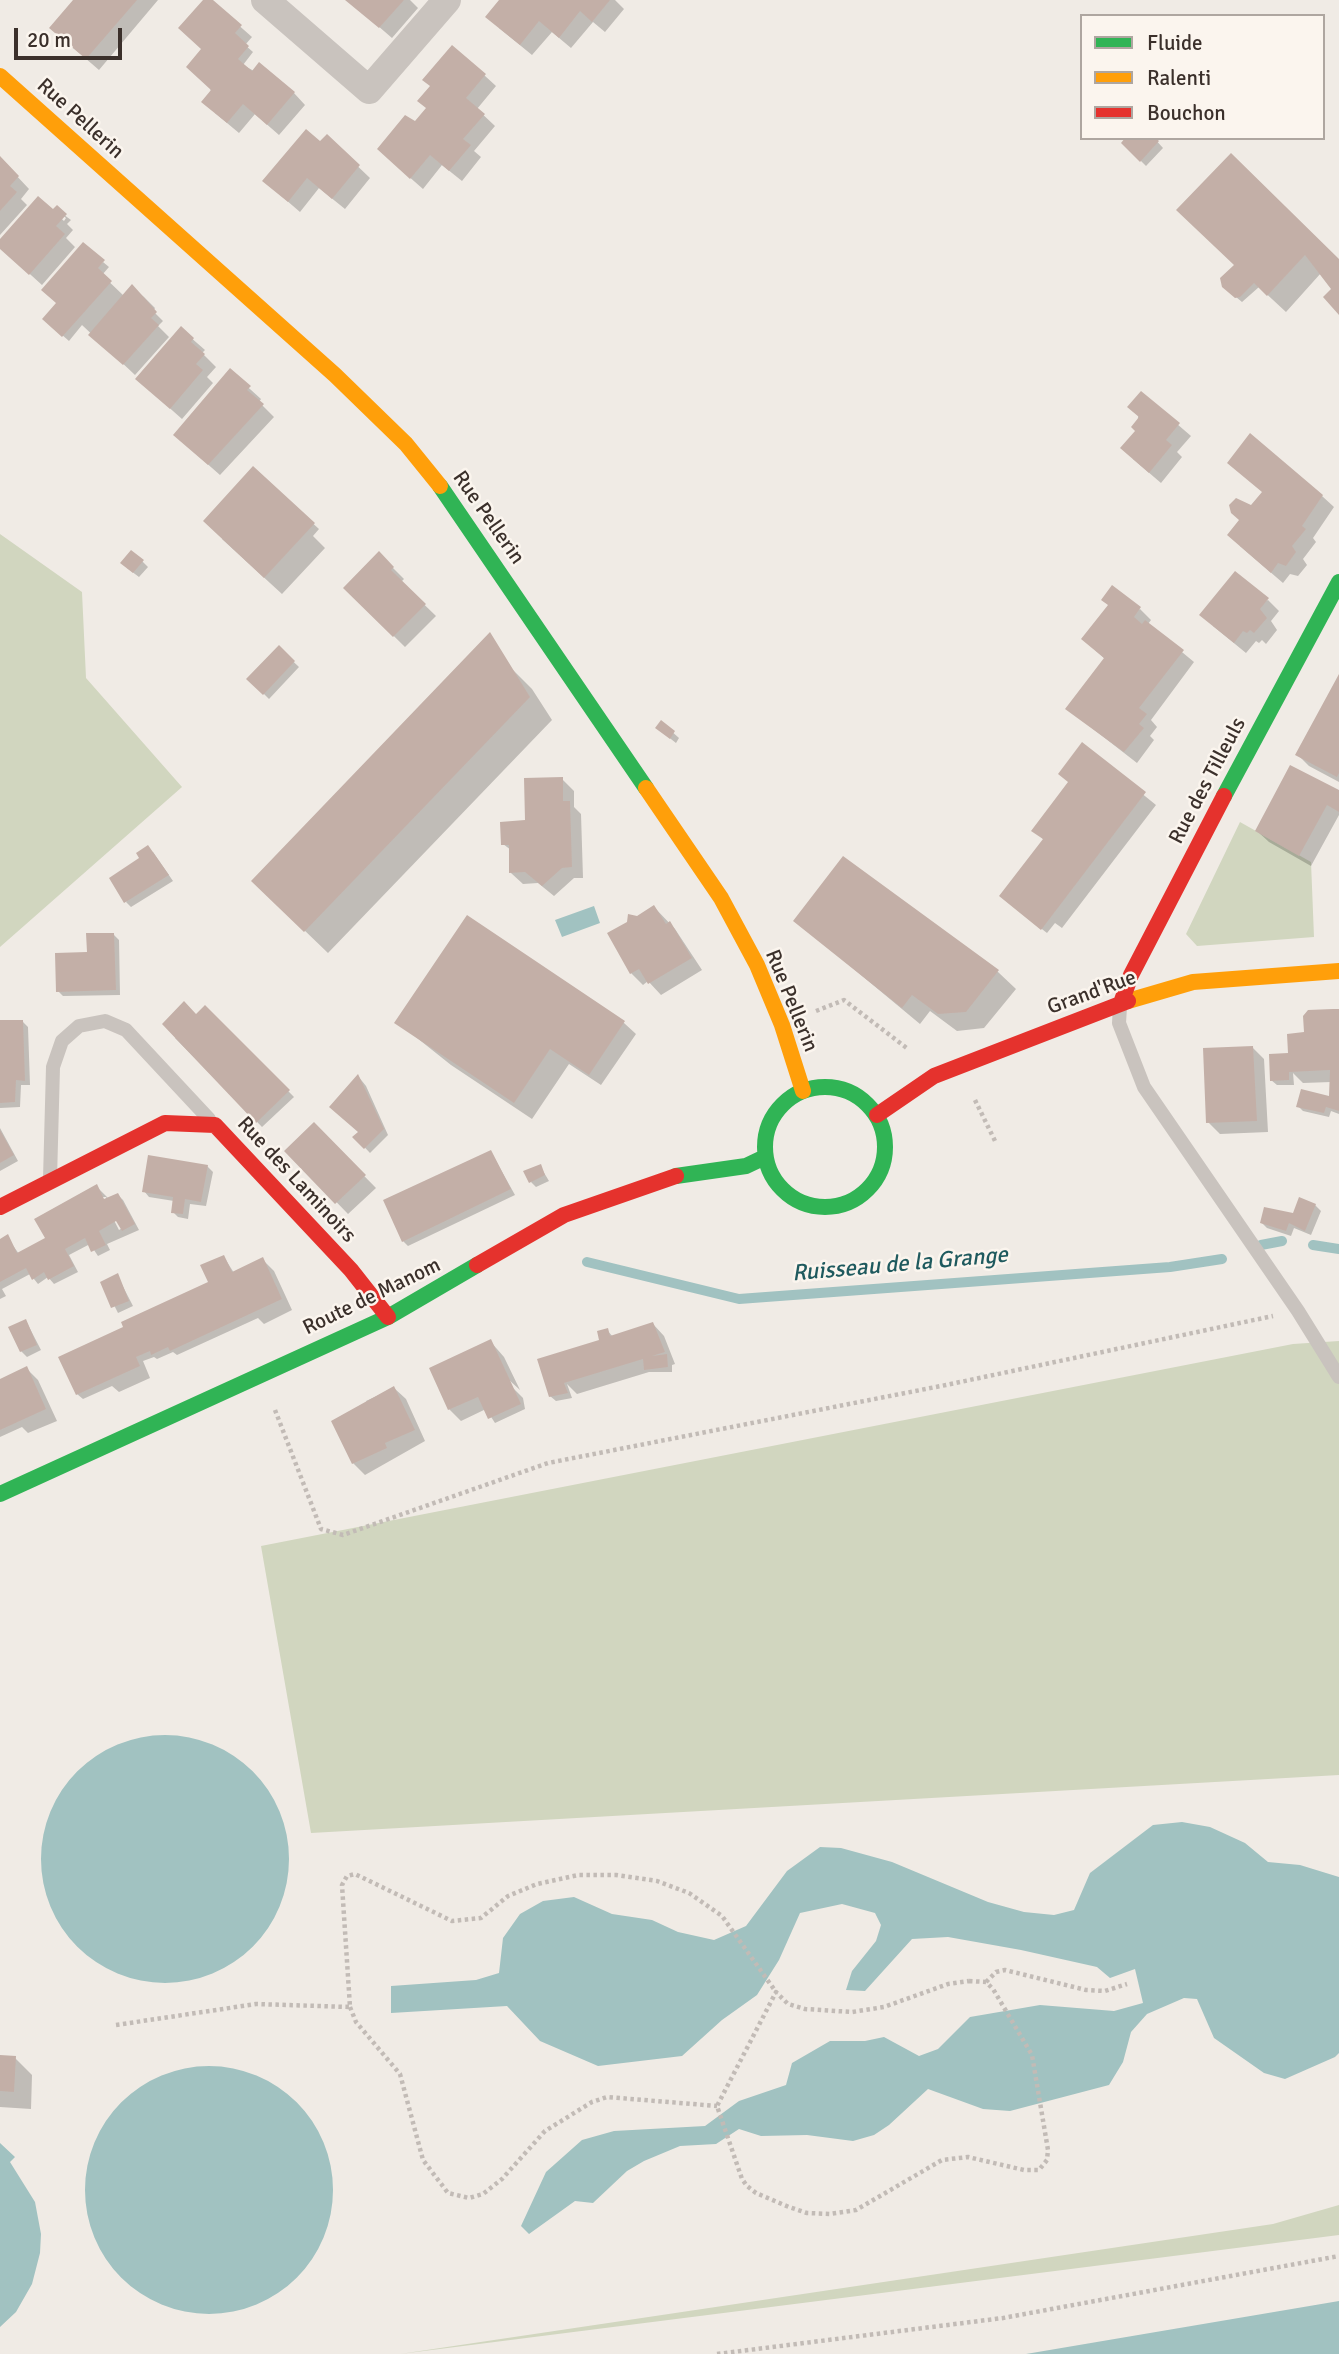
<!DOCTYPE html>
<style>
body{margin:0}
#map{position:relative;width:1339px;height:2354px;overflow:hidden;background:#f0ebe5;font-family:Signika,sans-serif}
canvas{display:block}
.legend{position:absolute;left:1080px;top:14px;width:245px;height:126px;box-sizing:border-box;background:#fbf5ee;border:2px solid #aea6a0;margin:0;padding:9px 12px;list-style:none;font-size:21px;color:#3b302b}
.legend li{display:flex;align-items:center;gap:14px;height:35px}
.legend b{width:35px;border:2px solid #aea6a0}
.scale{position:absolute;left:14px;top:28px;width:108px;height:32px;box-sizing:border-box;border:4px solid #3b302b;border-top:0;padding-left:9px;font-size:21px;line-height:24px;white-space:nowrap;color:#3b302b;-webkit-text-stroke:5px #fbf5ee;paint-order:stroke}
</style>
<div id="map">
<canvas width="1339" height="2354"></canvas>
<ul class="legend">
<li><b style="height:9px;background:#30b455"></b>Fluide</li>
<li><b style="height:9px;background:#ff9f0a"></b>Ralenti</li>
<li><b style="height:9px;background:#e5322d"></b>Bouchon</li>
</ul>
<div class="scale">20 m</div>
</div>
<script>
const ctx = document.querySelector('canvas').getContext('2d');
ctx.lineJoin = 'round';
function fillPath(path, color) {
  ctx.fillStyle = color;
  ctx.fill(path, 'evenodd');
}
function toPath(rows) {
  const path = new Path2D();
  for (const r of rows) {
    if (r.length === 3) {
      path.moveTo(r[0] + r[2], r[1]);
      path.arc(r[0], r[1], r[2], 0, 2 * Math.PI);
      continue;
    }
    path.moveTo(r[0], r[1]);
    for (let i = 2; i < r.length; i += 2) path.lineTo(r[i], r[i + 1]);
  }
  return path;
}
function stroke(path, color, width, dash) {
  ctx.strokeStyle = color;
  ctx.lineWidth = width;
  ctx.lineCap = dash ? 'butt' : 'round';
  ctx.setLineDash(dash || []);
  ctx.stroke(path);
}
function label(font, color, halo, rows, align = 'center') {
  ctx.font = font + ' Signika,sans-serif';
  ctx.lineWidth = 5;
  ctx.setLineDash([]);
  ctx.textBaseline = 'middle';
  ctx.strokeStyle = halo;
  ctx.fillStyle = color;
  for (const [text, x, y, turn = 0] of rows) {
    ctx.save();
    ctx.translate(x, y);
    ctx.rotate((+turn || 0) * Math.PI / 180);
    ctx.textAlign = isNaN(turn) ? turn : align;
    if (halo) ctx.strokeText(text, 0, 0);
    ctx.fillText(text, 0, 0);
    ctx.restore();
  }
}
fillPath(toPath([
 [0,534,82,592,86,678,182,787,0,947],
 [1240,822,1311,862,1314,937,1197,946,1186,934],
 [1339,1341,1339,1775,311,1833,261,1546,1293,1344],
 [1339,2205,1339,2235,400,2354,1273,2224]
]), '#d1d6bf');
fillPath(toPath([
 [594,906,600,923,562,937,555,920],
 [165,1859,124],
 [1182,1822,1210,1827,1245,1843,1268,1862,1300,1865,1339,1877,1339,2053,1335,2057,1285,2079,1264,2073,1214,2038,1197,1999,1184,1998,1147,2014,1131,2032,1123,2062,1109,2085,1010,2111,983,2109,928,2089,889,2125,874,2135,853,2141,807,2135,761,2136,739,2129,716,2144,680,2146,644,2161,627,2171,593,2203,575,2201,529,2234,521,2226,546,2172,582,2140,614,2131,705,2126,739,2101,786,2085,792,2063,830,2041,865,2041,884,2037,919,2056,938,2049,970,2017,1040,2005,1114,2011,1143,2003,1135,1969,1110,1978,1097,1967,1021,1950,948,1937,912,1939,865,1991,846,1990,852,1971,876,1941,881,1925,875,1913,842,1904,800,1913,779,1960,757,1995,722,2020,682,2056,598,2066,540,2041,507,2006,391,2013,391,1986,476,1980,499,1973,503,1938,520,1914,543,1901,574,1897,612,1914,652,1920,678,1932,714,1940,746,1926,787,1871,820,1847,841,1848,892,1862,988,1902,1024,1912,1054,1915,1074,1910,1090,1873,1153,1825],
 [209,2190,124],
 [0,2143,15,2157,10,2162,35,2202,41,2234,40,2253,32,2284,16,2312,0,2327],
 [1339,2301,1339,2354,1026,2354,1209,2323]
]), '#a1c2c1');
fillPath(toPath([
 [76,0,158,0,99,70,63,39],
 [205,0,210,0,252,37,245,45,253,52,243,65,294,93,305,105,279,135,255,114,239,133,215,113,203,50],
 [348,0,410,0,418,8,392,38],
 [502,0,615,0,624,9,605,32,593,22,571,48,552,32,532,55,499,28],
 [484,75,496,86,477,109,495,126,474,151,481,157,462,181,442,165,423,189,390,160],
 [327,137,370,178,345,209,319,188,300,212,264,181],
 [1154,138,1163,148,1146,166,1123,143],
 [0,158,29,189,21,199,27,205,0,235],
 [39,198,64,221,66,218,56,209,71,220,67,224,73,230,66,238,75,247,42,285,0,247,0,242],
 [1196,227,1339,262,1339,312,1333,289,1321,273,1286,312,1259,287,1242,302,1230,292,1236,265],
 [103,262,109,267,102,275,124,296,132,287,144,297,155,308,153,311,163,321,158,326,169,337,135,375,82,325,69,341,44,319],
 [181,329,205,350,202,353,216,367,207,377,213,383,182,419,137,379],
 [230,371,261,399,259,402,274,417,220,475,187,446],
 [1141,393,1191,436,1177,452,1182,457,1161,483,1133,459],
 [253,469,319,529,313,536,325,548,282,594,222,539],
 [1322,496,1334,507,1313,538,1316,542,1303,559,1307,565,1298,576,1290,574,1283,583,1240,546,1252,508],
 [379,554,404,579,401,582,436,616,405,647,345,588],
 [142,561,148,567,139,577,127,568],
 [1268,600,1279,611,1271,621,1277,630,1266,644,1262,640,1259,643,1256,641,1246,653,1213,626],
 [1140,609,1151,620,1148,624,1194,662,1151,720,1157,727,1150,736,1154,740,1137,763,1079,718,1105,659,1083,639],
 [279,648,299,667,269,699,249,679],
 [512,669,532,689,552,720,328,953,276,903],
 [1339,682,1339,782,1309,766,1297,754],
 [661,722,679,738,676,743,657,728],
 [1082,745,1156,805,1062,928,1055,923,1047,933,1006,901,1044,840,1034,830,1070,783],
 [562,779,574,791,574,807,581,814,583,878,574,878,554,896,538,883,523,884,511,873,511,850,503,844,527,822],
 [1339,792,1339,815,1311,866,1269,842,1257,831],
 [153,852,173,881,131,907,126,902],
 [844,858,998,972,1016,989,984,1028,957,1031,930,1011,920,1024,796,921],
 [654,907,675,929,702,970,661,995,648,981,643,985,631,973,609,933],
 [468,918,624,1023,636,1034,601,1085,569,1064,532,1119,451,1065,397,1022],
 [114,935,119,940,120,995,63,996,58,991,89,954],
 [205,1007,294,1097,262,1127,175,1038],
 [1339,1010,1339,1114,1331,1111,1329,1117,1303,1111,1298,1106,1331,1098,1331,1082,1303,1083,1293,1073,1294,1085,1277,1085,1271,1080,1287,1054,1306,1034],
 [0,1022,23,1022,28,1027,30,1085,21,1085,20,1107,0,1108],
 [1252,1047,1264,1059,1268,1132,1220,1134,1208,1122],
 [358,1076,366,1086,388,1135,370,1153,355,1137,360,1132],
 [314,1125,376,1188,348,1214,287,1151],
 [0,1128,18,1161,0,1171],
 [491,1152,515,1195,408,1246,403,1241],
 [207,1166,213,1172,206,1206,190,1204,188,1219,178,1217,173,1212,174,1201,149,1197,144,1191],
 [540,1166,549,1181,536,1187,531,1182],
 [96,1186,108,1198,118,1195,123,1200,139,1230,107,1244,110,1250,98,1256,90,1244,69,1255,78,1272,54,1284,48,1277,38,1284,30,1274,2,1289,6,1296,0,1299,0,1241,7,1237,19,1254,47,1239],
 [102,1197,106,1197,122,1228,119,1230],
 [1315,1205,1321,1211,1311,1235,1294,1228,1291,1236,1267,1228,1262,1223,1294,1215],
 [224,1257,234,1273,262,1259,274,1271,292,1310,264,1324,258,1318,177,1355,173,1352,157,1359,154,1357,143,1361,150,1378,119,1392,112,1386,83,1399,77,1394,123,1329,211,1283],
 [117,1275,133,1306,118,1313,103,1283],
 [26,1321,41,1350,27,1357,21,1351],
 [653,1324,664,1336,675,1364,672,1365,672,1372,649,1372,577,1394,567,1384,572,1398,556,1401,550,1396,602,1340,607,1330,613,1337],
 [490,1341,504,1357,520,1390,508,1379,506,1381,523,1398,525,1409,495,1423,486,1409,461,1421,449,1409],
 [27,1369,38,1380,57,1421,28,1433,22,1427,0,1437,0,1381],
 [394,1388,406,1399,425,1441,365,1475,353,1463,368,1405,366,1401],
 [0,2057,15,2058,32,2075,31,2109,0,2107]
]), '#0003');
stroke(toPath([
 [1261,1245,1282,1241],
 [1313,1245,1339,1249],
 [587,1262,739,1299,1170,1267,1222,1259]
]), '#a1c2c1', 10);
fillPath(toPath([
 [73,0,137,0,86,59,49,28],
 [203,0,213,0,242,25,235,33,249,46,238,59,252,71,259,62,295,92,267,125,243,104,227,123,201,102,211,90,186,67,201,49,178,28],
 [345,0,404,0,379,28],
 [499,0,610,0,592,22,580,11,559,38,539,21,520,45,485,17],
 [452,45,486,74,466,98,485,114,463,139,471,145,449,171,430,155,410,179,377,149,405,115,415,121,426,108,417,101,430,86,422,80],
 [306,129,320,141,327,134,360,165,332,199,307,178,288,202,262,181],
 [1125,138,1156,138,1159,141,1140,162,1121,143],
 [1231,153,1339,259,1339,315,1323,297,1331,289,1305,255,1267,296,1254,283,1240,297,1235,298,1222,287,1220,278,1234,265,1176,210],
 [0,156,19,176,10,186,17,192,0,211],
 [38,196,53,209,57,205,67,214,56,226,65,234,29,275,0,249,0,239],
 [83,242,105,260,98,268,112,281,62,337,42,319,56,303,41,290],
 [132,284,157,312,151,318,159,325,123,365,88,335],
 [181,326,194,338,191,342,205,354,196,364,203,370,170,409,135,379],
 [230,368,251,386,247,390,264,404,208,465,173,435],
 [1141,391,1180,423,1166,440,1172,445,1149,473,1120,448,1135,431,1131,427,1139,417,1127,407],
 [1250,433,1323,495,1302,526,1306,529,1292,546,1296,552,1286,566,1278,563,1271,573,1227,535,1239,520,1231,513,1229,505,1236,498,1251,505,1262,492,1227,463],
 [253,466,315,523,264,578,203,521],
 [131,550,144,560,133,573,120,563],
 [379,551,394,567,391,570,426,604,393,637,343,588],
 [1235,571,1269,598,1260,609,1267,618,1254,633,1250,630,1247,633,1243,631,1234,643,1199,615],
 [1112,585,1141,607,1134,617,1142,624,1145,620,1184,650,1139,708,1147,714,1139,724,1144,728,1124,752,1065,709,1104,658,1081,639,1108,605,1101,600],
 [490,632,530,697,304,932,251,881],
 [279,645,295,661,263,695,246,679],
 [1339,674,1339,773,1337,777,1295,755],
 [661,720,675,731,670,739,655,728],
 [1082,742,1146,792,1041,930,999,896,1043,839,1031,831,1068,782,1058,774],
 [1290,765,1339,790,1339,812,1327,805,1299,856,1255,831],
 [563,777,563,801,570,801,572,867,562,868,542,886,525,872,509,873,509,845,501,845,500,822,525,820,524,778],
 [148,845,169,875,124,903,109,878,139,858,136,853],
 [843,856,999,970,966,1012,938,1014,912,995,902,1008,793,921],
 [654,905,666,924,670,921,692,958,648,984,639,969,630,974,607,933,627,922,628,914,637,916],
 [467,915,625,1021,589,1075,550,1049,514,1103,394,1023],
 [86,933,114,933,116,990,56,992,55,953,87,952],
 [184,1001,196,1014,205,1005,290,1090,256,1123,162,1024],
 [1333,1009,1339,1009,1339,1111,1326,1107,1324,1113,1296,1107,1301,1089,1329,1096,1330,1070,1289,1072,1289,1080,1270,1081,1269,1054,1288,1053,1287,1034,1304,1032,1303,1016,1308,1010],
 [0,1020,23,1020,25,1081,16,1080,15,1102,0,1103],
 [1253,1046,1257,1121,1206,1123,1203,1048],
 [358,1074,384,1129,364,1149,352,1137,358,1132,329,1107],
 [314,1122,366,1175,335,1204,284,1151],
 [0,1130,14,1155,0,1163],
 [491,1150,511,1189,402,1242,383,1200],
 [148,1155,208,1165,201,1202,185,1199,183,1214,171,1213,173,1197,142,1192],
 [541,1164,545,1175,529,1183,523,1171],
 [97,1184,104,1199,118,1193,135,1224,122,1231,116,1221,99,1231,106,1245,91,1252,85,1238,65,1249,74,1266,48,1280,44,1272,32,1280,26,1268,0,1282,0,1239,8,1234,17,1253,45,1238,34,1219],
 [1299,1197,1316,1204,1305,1231,1289,1223,1286,1231,1260,1223,1264,1207,1293,1213],
 [224,1255,232,1272,263,1257,282,1299,170,1351,168,1347,151,1355,150,1351,136,1357,140,1366,76,1395,58,1357,123,1327,121,1322,208,1282,200,1265],
 [118,1273,129,1301,111,1308,100,1282],
 [26,1319,37,1345,20,1352,8,1327],
 [653,1322,665,1352,652,1356,667,1354,668,1367,644,1370,643,1359,564,1383,568,1393,549,1397,537,1359,599,1340,597,1331,608,1328,610,1336],
 [491,1339,521,1404,488,1419,478,1397,448,1410,429,1368],
 [27,1366,46,1409,0,1430,0,1379],
 [394,1386,415,1430,385,1443,387,1448,352,1464,331,1421],
 [0,2055,16,2056,14,2092,0,2091]
]), '#c3afa7');
stroke(toPath([
 [816,1011,844,1000,908,1049],
 [975,1100,996,1143],
 [275,1410,321,1529,343,1535,548,1463,946,1385,1273,1316],
 [969,1981,986,1982,993,1989,1032,2055,1048,2150,1047,2160,1039,2170,1024,2170,968,2157,942,2160,856,2210,830,2214,807,2213,789,2207,756,2193,747,2186,742,2179,717,2106,776,1992,788,2004,805,2009,852,2012,884,2007,948,1984,969,1981],
 [986,1982,996,1972,1005,1970,1086,1990,1105,1991,1127,1984],
 [350,2007,356,2022,400,2074,423,2160,448,2193,469,2198,483,2194,502,2179,545,2131,592,2102,607,2097,717,2106],
 [116,2025,256,2004,350,2007,342,1885,347,1876,355,1874,452,1921,481,1918,508,1896,537,1884,578,1875,616,1875,657,1881,689,1893,722,1916,776,1992],
 [717,2354,1003,2318,1339,2256]
]), '#c2bbb6', 4.5, [3.5, 3.5]);
stroke(toPath([
 [1120,1007,1119,1023,1144,1087,1298,1311,1339,1377],
 [50,1179,53,1067,62,1041,79,1026,105,1021,126,1030,209,1119]
]), '#c9c3be', 14);
stroke(toPath([
 [265,0,369,90,447,0]
]), '#c9c3be', 28);
stroke(toPath([
 [440,486,646,788],
 [1224,796,1339,582],
 [825,1147,60],
 [676,1176,746,1166,765,1157],
 [0,1494,388,1317,477,1265]
]), '#30b455', 16);
stroke(toPath([
 [0,76,335,375,406,444,440,486],
 [646,788,721,898,757,965,782,1025,803,1091],
 [1128,1001,1193,982,1339,971]
]), '#ff9f0a', 16);
stroke(toPath([
 [1121,1003,1131,975,1224,796],
 [877,1115,934,1076,1128,1001],
 [0,1207,165,1123,215,1125,351,1270,388,1317],
 [477,1265,564,1215,676,1176]
]), '#e5322d', 16);
label('21px', '#3b302b', '#fbf5ee', [
 ["Rue Pellerin",80,119,42],
 ["Rue Pellerin",488,518,55],
 ["Rue des Tilleuls",1208,781,-62],
 ["Grand'Rue",1092,993,-20],
 ["Rue Pellerin",791,1001,68],
 ["Rue des Laminoirs",296,1180,47],
 ["Route de Manom",372,1297,-26]
]);
label('italic 23px', '#1f5a5e', '#fbf5ee', [
 ["Ruisseau de la Grange",900,1265,-5]
]);
</script>
